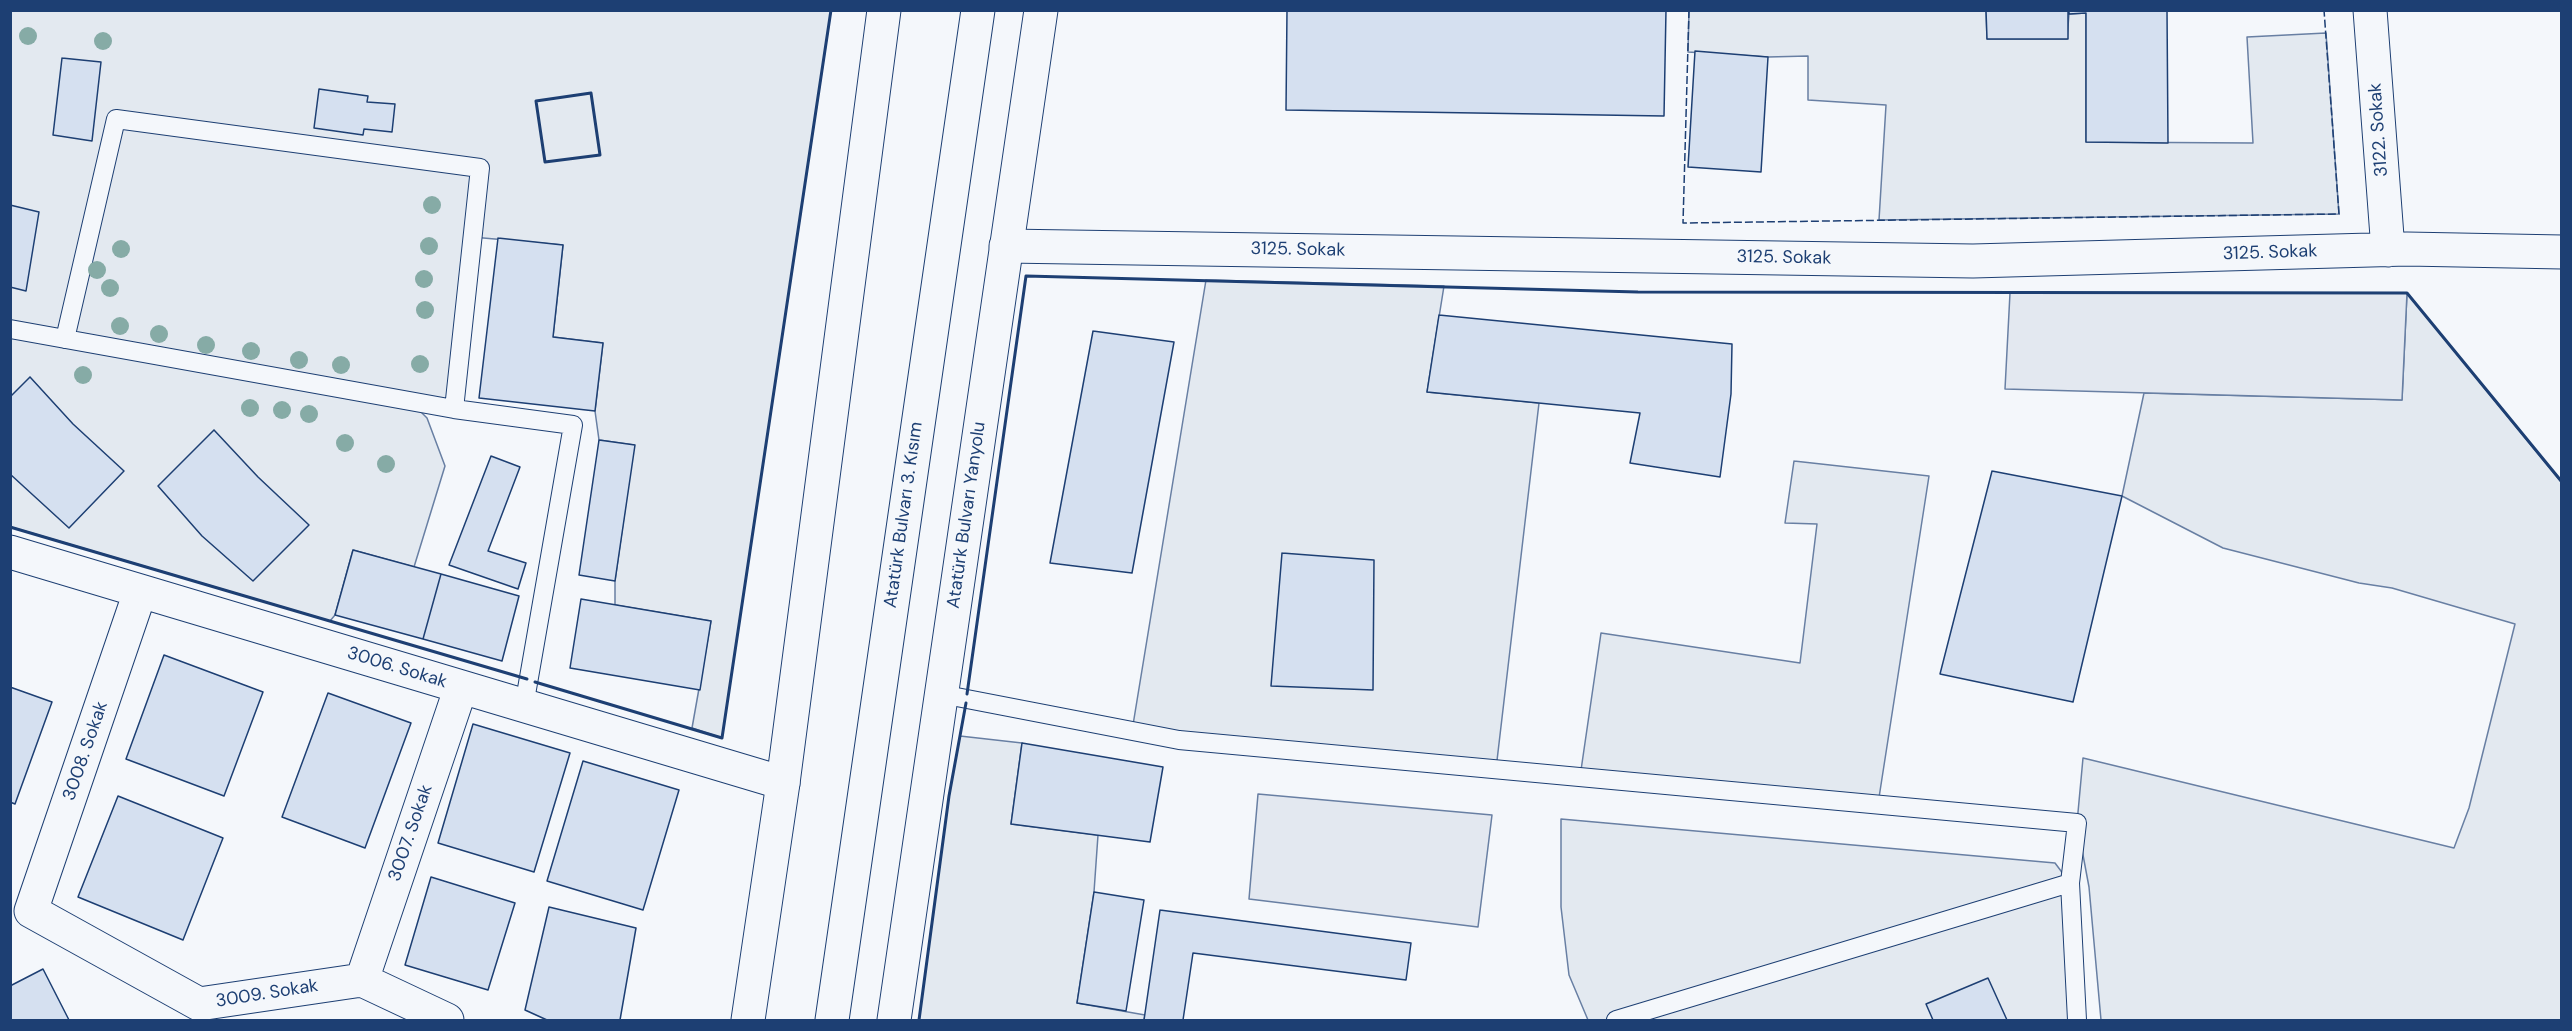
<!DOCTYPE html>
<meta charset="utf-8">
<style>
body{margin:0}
#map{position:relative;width:2572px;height:1031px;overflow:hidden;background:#f4f7fb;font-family:"DM Sans",sans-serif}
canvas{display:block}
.frame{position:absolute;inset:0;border:12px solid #1d3f73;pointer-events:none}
</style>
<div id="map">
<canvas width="2572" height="1031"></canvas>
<div class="frame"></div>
</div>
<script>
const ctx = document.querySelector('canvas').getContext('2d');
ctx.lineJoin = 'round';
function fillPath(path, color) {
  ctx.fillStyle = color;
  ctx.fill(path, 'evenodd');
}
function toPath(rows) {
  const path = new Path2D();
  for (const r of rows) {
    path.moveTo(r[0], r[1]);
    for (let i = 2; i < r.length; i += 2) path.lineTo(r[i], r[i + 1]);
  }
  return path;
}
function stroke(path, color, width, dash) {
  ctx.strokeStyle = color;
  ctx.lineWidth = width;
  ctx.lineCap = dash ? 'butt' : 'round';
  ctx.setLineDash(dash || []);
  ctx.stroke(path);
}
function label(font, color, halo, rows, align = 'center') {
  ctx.font = font + ' "DM Sans",sans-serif';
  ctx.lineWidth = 4.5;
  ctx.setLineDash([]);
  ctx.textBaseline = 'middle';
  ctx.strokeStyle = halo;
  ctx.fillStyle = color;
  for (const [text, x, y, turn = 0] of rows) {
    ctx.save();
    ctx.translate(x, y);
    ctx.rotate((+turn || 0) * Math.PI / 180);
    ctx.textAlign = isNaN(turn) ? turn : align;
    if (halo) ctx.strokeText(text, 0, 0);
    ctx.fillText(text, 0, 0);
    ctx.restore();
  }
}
const green = toPath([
 [10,11,831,11,722,738,692,728,711,621,615,605,615,581,634,445,599,440,595,411,603,343,553,337,563,245,472,237,454,409,411,402,427,418,445,466,414,567,353,550,335,615,330,621,11,527,10,11],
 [1689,11,1986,11,1987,39,2067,39,2069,14,2086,13,2086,142,2253,143,2247,37,2326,33,2339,214,1879,220,1886,105,1808,100,1808,56,1768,57,1688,52,1689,11],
 [1206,280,1444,286,1427,392,1539,403,1496,769,1132,731,1206,280],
 [2407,293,2561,482,2561,1020,2101,1020,2089,887,2077,823,2083,758,2454,848,2469,808,2515,624,2392,588,2359,583,2223,548,2122,496,2144,393,2402,400,2407,293],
 [1794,461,1929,476,1878,804,1580,777,1601,633,1800,663,1817,524,1785,523,1794,461],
 [960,736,1022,743,1011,824,1098,835,1094,892,1077,1003,1145,1015,1144,1020,919,1020,949,796,960,736],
 [1561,819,2055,863,2070,883,2077,1020,1588,1020,1569,975,1561,907,1561,819]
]);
fillPath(green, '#e3e9f0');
stroke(green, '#687fa3', 1.5);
const parking = toPath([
 [2010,293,2407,293,2402,400,2005,389,2010,293],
 [1258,794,1492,815,1478,927,1249,899,1258,794]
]);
fillPath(parking, '#e3e8f0');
stroke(parking, '#687fa3', 1.5);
const building = toPath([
 [1287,10,1666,10,1664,116,1286,110,1287,10],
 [1986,10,2068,10,2068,39,1987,39,1986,10],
 [2069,10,2167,10,2168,143,2086,142,2086,13,2069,14,2069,10],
 [1695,51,1768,57,1761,172,1688,167,1695,51],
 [62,58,101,62,92,141,53,135,62,58],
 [319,89,368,96,367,102,395,104,392,132,364,129,363,135,314,128,319,89],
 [10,205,39,212,26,291,10,287,10,205],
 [498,238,563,245,553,337,603,343,595,411,479,398,498,238],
 [1439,315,1732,344,1731,394,1720,477,1630,463,1640,413,1427,392,1439,315],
 [1093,331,1174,342,1132,573,1050,563,1093,331],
 [30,377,73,424,124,471,69,528,10,474,10,397,30,377],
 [214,430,258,477,309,525,253,581,202,536,158,486,214,430],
 [599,440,635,445,615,581,579,575,599,440],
 [491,456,520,467,488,551,526,563,518,589,449,565,491,456],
 [1992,471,2122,496,2073,702,1940,674,1992,471],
 [353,550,441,574,423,639,335,615,353,550],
 [1282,553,1374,560,1373,690,1271,686,1282,553],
 [441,574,519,596,502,661,423,639,441,574],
 [581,599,711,621,700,690,570,668,581,599],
 [164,655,263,692,224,796,126,759,164,655],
 [10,687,52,702,15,804,10,802,10,687],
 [328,693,411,723,365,848,282,817,328,693],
 [473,724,570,753,534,872,438,843,473,724],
 [1022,743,1163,767,1150,842,1011,824,1022,743],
 [583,761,679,790,643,910,547,881,583,761],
 [118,796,223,838,183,940,78,897,118,796],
 [431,877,515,903,488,990,405,965,431,877],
 [1094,892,1144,900,1126,1011,1077,1003,1094,892],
 [549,907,636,928,620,1020,547,1020,525,1010,549,907],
 [1160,910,1411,943,1406,980,1193,953,1183,1020,1144,1020,1160,910],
 [43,969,69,1020,10,1020,10,986,43,969],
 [1988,978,2007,1020,1933,1020,1926,1004,1988,978]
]);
fillPath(building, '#d5e0f0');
stroke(building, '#1d3f73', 1.5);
const service = toPath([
 [10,329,454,409,573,425,524,706],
 [65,339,116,119,480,168,454,409],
 [941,694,1179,740,2077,823,2070,883,1616,1020],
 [2070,883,2077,1020]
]);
const minor = toPath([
 [2370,10,2388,250],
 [1006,246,1973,261,2407,249,2562,252],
 [10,552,783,783],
 [140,592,31,911,199,1004,362,980,447,1020],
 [362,980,461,687]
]);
const secondary = toPath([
 [894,1020,1041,10]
]);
const trunk = toPath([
 [748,1020,783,783,884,10],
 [832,1020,978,10]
]);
stroke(service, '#1d3f73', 20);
stroke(minor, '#1d3f73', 35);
stroke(secondary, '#1d3f73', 35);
stroke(trunk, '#1d3f73', 35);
stroke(service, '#f4f7fb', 18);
stroke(minor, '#f4f7fb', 33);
stroke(secondary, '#f4f7fb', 33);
stroke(trunk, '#f4f7fb', 33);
stroke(toPath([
 [1689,10,1683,223,2339,214,2324,10]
]), '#1d3f73', 1.5, [8, 3]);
stroke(toPath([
 [591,93,600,155,545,162,536,101,591,93],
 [10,527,527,679],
 [535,682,722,738,831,10],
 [967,694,1026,276,1638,292,2407,293,2562,482],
 [919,1020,949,796,966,703]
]), '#1d3f73', 3);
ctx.fillStyle = '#86aba6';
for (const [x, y] of [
 [28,36],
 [103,41],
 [432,205],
 [429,246],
 [121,249],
 [97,270],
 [424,279],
 [110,288],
 [425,310],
 [120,326],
 [159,334],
 [206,345],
 [251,351],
 [299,360],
 [420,364],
 [341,365],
 [83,375],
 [250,408],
 [282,410],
 [309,414],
 [345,443],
 [386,464]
]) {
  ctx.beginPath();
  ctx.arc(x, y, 9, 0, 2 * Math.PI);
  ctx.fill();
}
label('18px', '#1d3f73', '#f4f7fb', [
 ["3122. Sokak",2379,130,-94],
 ["3125. Sokak",1298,250,1],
 ["3125. Sokak",2270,253,-2],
 ["3125. Sokak",1784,258,1],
 ["Atatürk Bulvarı 3. Kısım",904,515,-82],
 ["Atatürk Bulvarı Yanyolu",967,515,-82],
 ["3006. Sokak",397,668,17],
 ["3008. Sokak",86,751,-71],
 ["3007. Sokak",411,833,-71],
 ["3009. Sokak",267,994,-9]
]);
</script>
